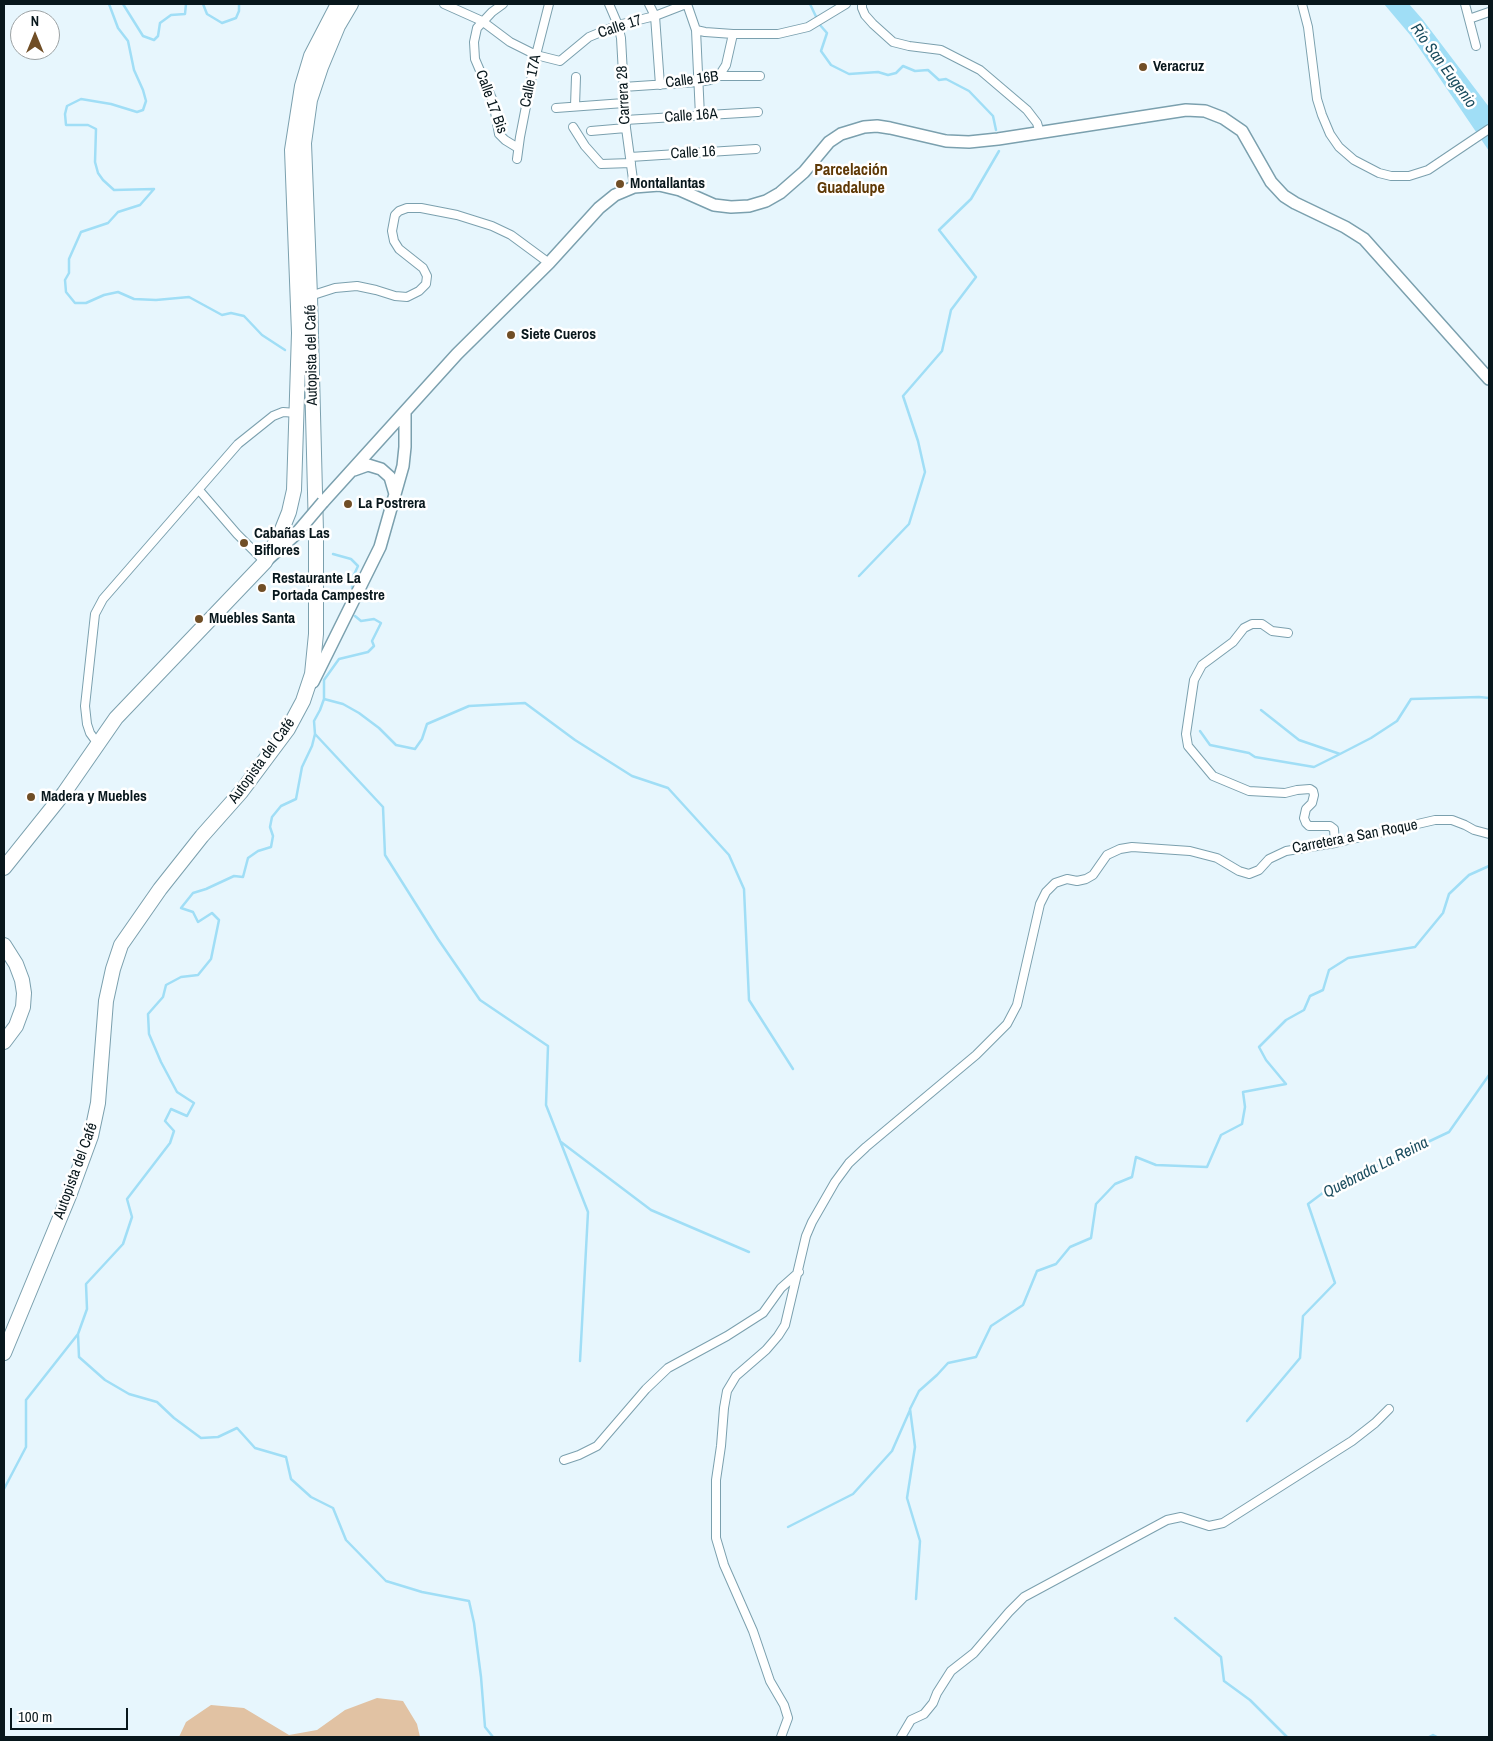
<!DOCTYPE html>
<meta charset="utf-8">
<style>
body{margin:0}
#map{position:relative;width:1493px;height:1741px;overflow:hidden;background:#e7f6fd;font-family:"Archivo Narrow",sans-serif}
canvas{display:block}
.frame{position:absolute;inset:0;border:5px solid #08171c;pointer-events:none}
.north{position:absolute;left:10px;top:10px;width:50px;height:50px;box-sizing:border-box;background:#fff;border:1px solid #9ca2a4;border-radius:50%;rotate:0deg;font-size:14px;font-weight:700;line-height:20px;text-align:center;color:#08171c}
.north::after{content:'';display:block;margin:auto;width:18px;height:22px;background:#704e26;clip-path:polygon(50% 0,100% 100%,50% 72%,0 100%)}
.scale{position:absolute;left:10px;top:1708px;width:118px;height:22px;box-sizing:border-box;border:2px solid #08171c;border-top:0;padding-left:6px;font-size:15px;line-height:18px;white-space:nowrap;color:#08171c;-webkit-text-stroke:4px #fff;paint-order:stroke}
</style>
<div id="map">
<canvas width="1493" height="1741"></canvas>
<div class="frame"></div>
<div class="north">N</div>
<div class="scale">100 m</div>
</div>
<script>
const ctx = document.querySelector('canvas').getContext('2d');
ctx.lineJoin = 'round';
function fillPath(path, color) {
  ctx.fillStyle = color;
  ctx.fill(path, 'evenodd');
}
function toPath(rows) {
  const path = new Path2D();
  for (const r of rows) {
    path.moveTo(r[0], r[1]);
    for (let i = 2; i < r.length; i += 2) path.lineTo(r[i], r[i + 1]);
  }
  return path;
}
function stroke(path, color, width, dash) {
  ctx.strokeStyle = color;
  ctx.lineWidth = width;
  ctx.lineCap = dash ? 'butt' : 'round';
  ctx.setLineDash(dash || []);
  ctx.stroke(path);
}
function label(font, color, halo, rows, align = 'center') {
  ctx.font = font + ' "Archivo Narrow",sans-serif';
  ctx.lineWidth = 5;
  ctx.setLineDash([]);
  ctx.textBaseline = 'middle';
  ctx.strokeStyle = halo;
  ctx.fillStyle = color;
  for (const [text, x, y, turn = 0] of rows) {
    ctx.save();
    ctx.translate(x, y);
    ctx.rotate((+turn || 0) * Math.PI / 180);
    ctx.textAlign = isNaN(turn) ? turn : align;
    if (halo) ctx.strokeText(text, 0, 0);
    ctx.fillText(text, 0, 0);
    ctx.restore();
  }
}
fillPath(toPath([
 [377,1698,403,1701,417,1724,420,1737,179,1737,186,1722,211,1705,244,1708,289,1735,317,1730,345,1710]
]), '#e1c2a3');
fillPath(toPath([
 [1384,4,1409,4,1423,20,1489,107,1489,151,1411,36]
]), '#a0def6');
stroke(toPath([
 [109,4,118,28,128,41,134,70,143,90,146,101,143,110,137,112,111,104,81,99,67,106,65,114,66,125,88,125,96,129,95,162,98,173,103,180,114,190,154,189,140,205,118,212,108,223,81,232,69,259,69,273,65,280,66,292,75,303,86,303,104,295,118,292,134,299,156,300,189,297,222,315,231,313,244,316,262,335,285,350],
 [123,4,143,36,154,40,158,36,160,23,171,15,185,14,186,4],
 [203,4,207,14,222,23,236,18,239,11,239,4],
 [810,4,820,25,827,33,821,51,831,65,849,74,878,72,888,75,896,73,903,66,915,71,928,70,939,80,946,79,969,91,993,116,996,130],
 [333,554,351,559,358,566,352,579,352,588],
 [859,576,909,524,925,472,918,441,903,396,942,351,951,310,976,277,939,230,971,199,999,151],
 [355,616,361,621,374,619,381,623,372,641,374,646,368,652,339,659,324,680,324,699,320,710,314,721,315,734,312,746,302,767,296,799,281,806,272,817,270,827,273,836,271,847,258,851,248,858,243,877,234,876,206,889,193,893,181,908,193,912,198,922,212,913,219,920,211,959,198,975,181,977,166,985,163,997,148,1014,149,1034,161,1062,177,1092,194,1103,187,1116,171,1109,165,1121,174,1131,170,1143,127,1199,132,1217,123,1244,86,1284,87,1309,78,1334,79,1357,105,1380,129,1394,157,1402,174,1418,201,1438,218,1437,237,1428,255,1448,286,1457,291,1479,311,1497,333,1508,346,1540,386,1581,422,1592,469,1601,474,1623,481,1677,485,1727,493,1737],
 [324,699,343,704,359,713,379,728,396,745,415,749,422,739,427,724,469,706,525,703,575,740,632,776,668,788,729,855,744,889,749,1000,793,1069],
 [1261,710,1299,740,1340,754,1371,738,1397,721,1411,699,1479,697,1489,698],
 [1200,731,1210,745,1249,753,1255,757,1314,767,1340,754],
 [315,734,383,807,385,855,438,939,480,1000,548,1046,546,1105,588,1212,580,1361],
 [561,1142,651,1210,749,1252],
 [1247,1421,1300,1358,1303,1316,1335,1283,1308,1204,1328,1189,1449,1132,1489,1075],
 [4,1489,26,1447,26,1400,78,1334],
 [788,1527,853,1494,892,1451,910,1410],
 [916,1599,920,1541,907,1498,915,1447,910,1409,919,1391,937,1375,948,1363,976,1357,991,1326,1023,1305,1037,1271,1056,1264,1070,1247,1091,1238,1096,1204,1115,1184,1132,1177,1136,1157,1156,1165,1207,1167,1221,1135,1242,1124,1245,1107,1243,1092,1286,1084,1266,1060,1259,1047,1286,1020,1304,1010,1310,996,1323,990,1329,970,1348,958,1415,947,1443,913,1449,894,1469,875,1489,866],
 [1175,1618,1221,1657,1224,1681,1250,1700,1287,1737],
 [1429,1737,1433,1735,1437,1737]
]), '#a0def6', 2.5);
const street = toPath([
 [444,4,482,21,510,42,536,55,560,61,589,37,618,25,655,16,686,4],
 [503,4,492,12,477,28,474,42,475,59,493,101,499,134,505,140,518,148],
 [609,4,618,25,621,38,626,128,634,187],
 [649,4,655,16,660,85],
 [687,4,696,30,700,116],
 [862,4,862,8,865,15,873,24,893,42,909,46,941,50,980,70,1027,110,1037,123,1040,133],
 [1302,4,1308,27,1317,99,1322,115,1330,134,1339,147,1354,160,1379,173,1391,176,1409,176,1428,170,1489,129],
 [1465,4,1476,46],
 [1469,19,1489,12],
 [696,30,705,32,733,34,778,34,808,27,846,4],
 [719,76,726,65,733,34],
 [623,87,698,82,710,80,719,76,760,76],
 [575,106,576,77],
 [556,108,624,103],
 [625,120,758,112],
 [573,127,585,146,601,164,631,163],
 [591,131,626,128],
 [630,157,756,149],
 [517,159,520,137,536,55,549,4],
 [310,296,335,288,357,286,376,290,395,296,407,297,419,291,426,284,427,276,423,268,399,249,394,241,392,231,395,215,399,211,407,208,421,208,457,215,492,226,511,235,549,263],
 [199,490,237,534,265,562],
 [1288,633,1272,631,1262,624,1252,624,1244,628,1233,642,1202,665,1194,680,1186,734,1188,746,1213,776,1249,791,1285,793,1297,790,1310,789,1313,791,1314,795,1312,803,1306,809,1304,818,1306,823,1309,826,1330,826,1334,829,1335,843],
 [98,744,90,733,87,724,85,706,95,614,103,599,238,444,273,416,283,412,297,413],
 [564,1460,579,1455,597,1446,646,1389,668,1368,727,1336,763,1313,781,1288,799,1272],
 [781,1737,788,1718,784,1705,770,1681,753,1631,724,1565,716,1538,716,1480,721,1446,724,1408,727,1391,736,1376,766,1350,778,1336,785,1325,806,1236,812,1222,835,1182,849,1163,866,1147,976,1055,1007,1024,1017,1005,1040,904,1046,892,1055,883,1067,879,1077,881,1086,879,1093,875,1107,855,1120,849,1132,847,1190,851,1217,858,1239,871,1249,874,1259,870,1269,859,1286,851,1335,843,1435,820,1452,820,1465,825,1474,830,1489,834],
 [901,1737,911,1720,924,1714,933,1703,937,1693,951,1671,974,1653,1009,1612,1024,1597,1167,1520,1181,1517,1209,1526,1223,1523,1352,1441,1375,1423,1389,1409]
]);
const primary = toPath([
 [354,470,368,465,381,469,390,477,395,494],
 [323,502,457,354,549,263,599,208,615,195,634,187,659,185,680,190,714,205,731,207,749,206,766,201,780,193,804,172,829,142,841,134,864,127,877,126,890,128,946,141,969,142,998,139,1186,110,1205,111,1223,118,1242,131,1271,182,1284,196,1295,203,1345,227,1364,239,1489,379],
 [267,560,295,535],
 [313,682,380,547,403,466,405,447,405,413]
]);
const highway = toPath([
 [4,868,64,793,116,718,265,562,281,532,289,512,294,490,299,333,292,150,302,86,311,56,338,4],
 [4,945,16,964,22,980,24,993,23,1007,16,1026,4,1042],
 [4,1353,69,1196,91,1136,98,1103,106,1001,113,969,121,945,160,889,202,836,241,792,288,729,303,701,312,674,316,634,316,532,310,296,304,143,310,100,321,67,338,26,351,4]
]);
stroke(street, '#7ba0ae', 10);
stroke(primary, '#7ba0ae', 14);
stroke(highway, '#7ba0ae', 16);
stroke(street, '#fff', 8);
stroke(primary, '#fff', 11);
stroke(highway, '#fff', 14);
const primaryBridge = toPath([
 [295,535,323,502]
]);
stroke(primaryBridge, '#7ba0ae', 14, []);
stroke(primaryBridge, '#fff', 11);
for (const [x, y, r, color] of [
 [1143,67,5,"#704e26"],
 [620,184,5,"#704e26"],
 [511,335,5,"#704e26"],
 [348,504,5,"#704e26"],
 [244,543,5,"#704e26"],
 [262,588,5,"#704e26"],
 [199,619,5,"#704e26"],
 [31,797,5,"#704e26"]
]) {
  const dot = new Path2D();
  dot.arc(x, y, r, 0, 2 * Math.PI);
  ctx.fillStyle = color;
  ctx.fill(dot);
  stroke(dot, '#fff', 2);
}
label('15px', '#08171c', '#fff', [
 ["Calle 17",620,27,-18],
 ["Calle 16B",692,80,-7],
 ["Calle 17A",531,81,-78],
 ["Carrera 28",624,95,-93],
 ["Calle 17 Bis",491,102,70],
 ["Calle 16A",691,116,-4],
 ["Calle 16",693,153,-3],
 ["Autopista del Café",312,355,-91],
 ["Autopista del Café",262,761,-54],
 ["Carretera a San Roque",1355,837,-11],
 ["Autopista del Café",76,1171,-70]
]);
label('bold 15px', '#08171c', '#fff', [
 ["Veracruz",1153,67],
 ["Montallantas",630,184],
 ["Siete Cueros",521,335],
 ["La Postrera",358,504],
 ["Cabañas Las",254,534],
 ["Biflores",254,551],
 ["Restaurante La",272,579],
 ["Portada Campestre",272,596],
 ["Muebles Santa",209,619],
 ["Madera y Muebles",41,797]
], 'left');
label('italic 16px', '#1b4d5f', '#fff', [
 ["Río San Eugenio",1443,66,54],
 ["Quebrada La Reina",1376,1168,-27]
]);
label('bold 16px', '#5f3906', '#fff', [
 ["Parcelación",851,171],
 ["Guadalupe",851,189]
]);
</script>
